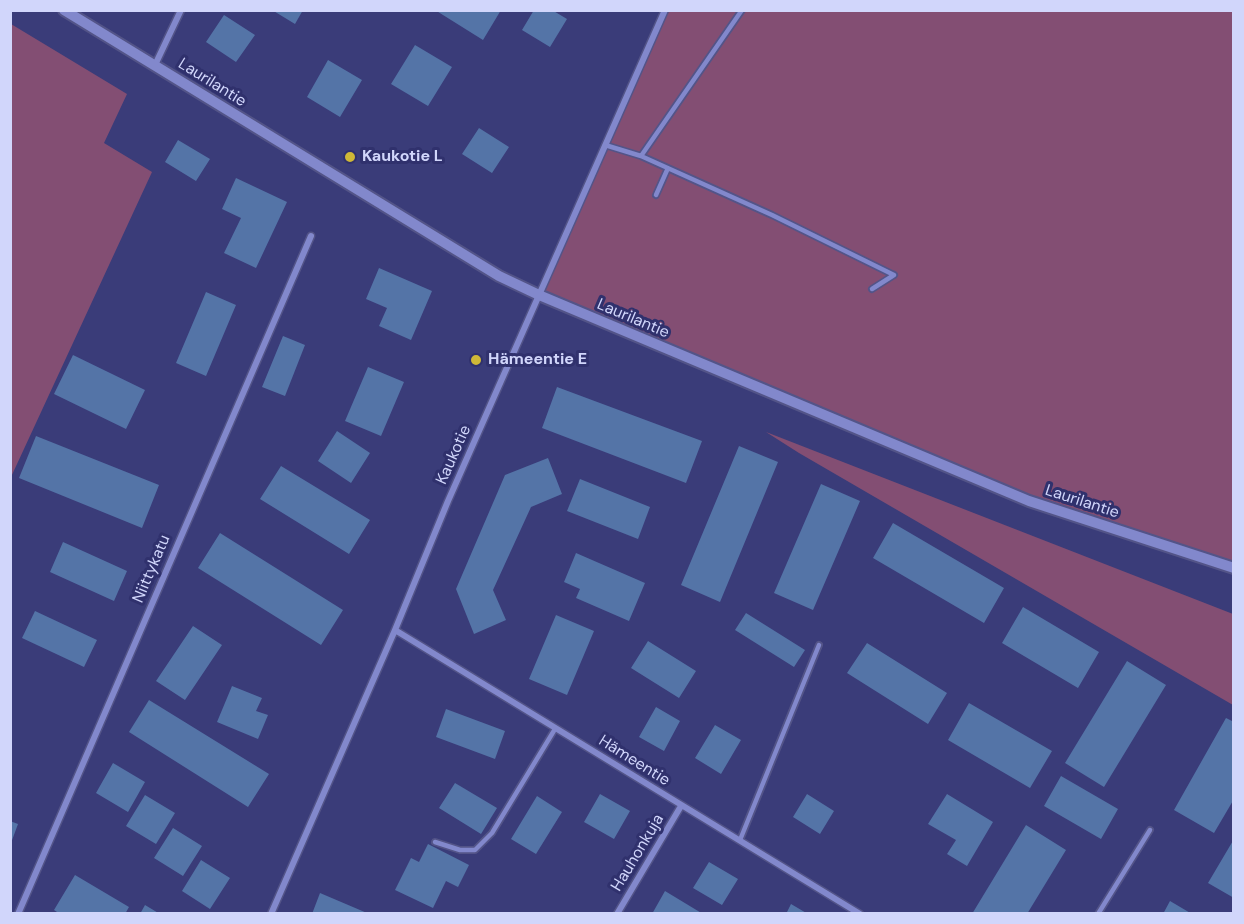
<!DOCTYPE html>
<meta charset="utf-8">
<style>
body{margin:0}
#map{position:relative;width:1244px;height:924px;overflow:hidden;background:#3a3c79;font-family:"DM Sans",sans-serif}
canvas{display:block}
.frame{position:absolute;inset:0;border:12px solid #d1d6fb;pointer-events:none}
</style>
<div id="map">
<canvas width="1244" height="924"></canvas>
<div class="frame"></div>
</div>
<script>
const ctx = document.querySelector('canvas').getContext('2d');
ctx.lineJoin = 'round';
function fillPath(path, color) {
  ctx.fillStyle = color;
  ctx.fill(path, 'evenodd');
}
function toPath(rows) {
  const path = new Path2D();
  for (const r of rows) {
    path.moveTo(r[0], r[1]);
    for (let i = 2; i < r.length; i += 2) path.lineTo(r[i], r[i + 1]);
  }
  return path;
}
function stroke(path, color, width, dash) {
  ctx.strokeStyle = color;
  ctx.lineWidth = width;
  ctx.lineCap = dash ? 'butt' : 'round';
  ctx.setLineDash(dash || []);
  ctx.stroke(path);
}
function label(font, color, halo, rows, align = 'center') {
  ctx.font = font + ' "DM Sans",sans-serif';
  ctx.lineWidth = 6;
  ctx.setLineDash([]);
  ctx.textBaseline = 'middle';
  ctx.strokeStyle = halo;
  ctx.fillStyle = color;
  for (const [text, x, y, turn = 0] of rows) {
    ctx.save();
    ctx.translate(x, y);
    ctx.rotate((+turn || 0) * Math.PI / 180);
    ctx.textAlign = isNaN(turn) ? turn : align;
    if (halo) ctx.strokeText(text, 0, 0);
    ctx.fillText(text, 0, 0);
    ctx.restore();
  }
}
fillPath(toPath([
 [665,11,1233,11,1233,568,1029,501,539,295],
 [11,24,127,94,104,143,152,172,11,477],
 [766,432,1233,614,1233,705,799,453]
]), '#834e73');
fillPath(toPath([
 [272,10,303,10,295,24],
 [435,10,501,10,483,40],
 [534,10,552,10,567,19,550,47,522,30],
 [224,15,255,35,236,62,206,42],
 [415,45,452,67,428,106,391,84],
 [328,60,362,80,340,117,307,97],
 [479,128,509,147,492,173,462,154],
 [178,140,210,159,196,181,165,162],
 [236,178,287,202,256,268,224,253,241,218,222,209],
 [379,268,432,291,411,340,379,326,387,308,366,299],
 [206,292,236,305,206,376,176,363],
 [283,336,305,345,285,396,262,387],
 [73,355,145,390,126,429,54,394],
 [368,367,404,382,381,436,345,421],
 [557,387,702,441,686,483,542,428],
 [337,431,370,453,351,483,318,461],
 [36,436,159,485,142,528,19,478],
 [739,446,778,462,720,602,681,585],
 [548,458,562,494,531,507,493,590,506,620,474,634,456,589,505,475],
 [281,466,370,520,349,554,260,499],
 [580,479,650,507,638,539,567,511],
 [821,484,860,501,813,610,774,593],
 [893,523,1004,588,984,623,873,558],
 [220,533,343,610,321,645,198,568],
 [63,542,127,571,114,601,50,572],
 [576,553,645,583,629,621,576,598,580,589,564,582],
 [1023,607,1099,652,1078,688,1002,643],
 [35,611,97,640,84,667,22,638],
 [746,613,805,650,794,667,735,630],
 [556,615,594,631,567,695,529,679],
 [193,626,222,645,185,700,156,681],
 [648,641,696,671,679,698,631,668],
 [867,643,947,693,928,724,847,673],
 [1127,661,1166,685,1104,787,1065,763],
 [232,686,262,698,256,711,268,715,258,739,217,722],
 [149,700,269,774,248,807,129,732],
 [969,703,1052,751,1030,788,948,740],
 [656,707,680,721,664,751,639,737],
 [446,709,505,731,495,759,436,737],
 [1226,718,1234,722,1234,799,1214,833,1174,810],
 [715,725,741,740,721,774,695,758],
 [113,763,145,782,128,812,96,793],
 [1061,776,1118,809,1101,839,1044,806],
 [455,783,497,808,481,834,439,808],
 [600,794,630,811,614,839,584,822],
 [807,794,834,811,820,834,793,817],
 [947,794,993,822,967,866,947,854,956,840,928,824],
 [145,795,175,813,156,844,126,826],
 [537,796,562,812,536,854,511,839],
 [10,821,18,824,11,843,10,843],
 [1026,825,1066,850,1027,914,972,914],
 [173,828,202,846,183,876,154,858],
 [1234,839,1234,898,1208,883],
 [428,844,469,865,458,887,446,881,433,908,395,890,411,858,419,862],
 [201,860,230,878,210,909,182,891],
 [709,862,738,879,722,905,693,888],
 [75,875,129,907,125,914,60,914,54,910],
 [665,891,703,914,652,914],
 [320,893,367,913,367,914,312,914],
 [1170,901,1192,914,1163,914],
 [791,904,808,914,786,914],
 [145,905,160,914,140,914]
]), '#5474a7');
const service = toPath([
 [605,145,641,156,772,215,894,275],
 [641,156,742,10],
 [656,195,668,168],
 [872,289,894,275],
 [740,840,819,645],
 [435,842,460,850,475,850,492,833,555,729],
 [1098,914,1150,830]
]);
const minor = toPath([
 [155,65,181,10],
 [395,630,860,914],
 [18,914,311,236],
 [271,914,395,630,448,501,665,10],
 [617,914,681,806]
]);
const tertiary = toPath([
 [64,10,499,276,539,295,1029,501,1234,568]
]);
stroke(service, '#535488', 8);
stroke(minor, '#535488', 9);
stroke(tertiary, '#535488', 14);
stroke(service, '#8288cc', 4.5);
stroke(minor, '#8288cc', 6);
stroke(tertiary, '#8288cc', 10);
for (const [x, y, r, color] of [
 [350,157,6,"#cfb837"],
 [476,360,6,"#cfb837"]
]) {
  const dot = new Path2D();
  dot.arc(x, y, r, 0, 2 * Math.PI);
  ctx.fillStyle = color;
  ctx.fill(dot);
  stroke(dot, '#30316d', 2);
}
label('16px', '#d1d6fb', '#30316d', [
 ["Laurilantie",212,83,32],
 ["Laurilantie",633,319,23],
 ["Kaukotie",454,455,-66],
 ["Laurilantie",1082,502,18],
 ["Niittykatu",152,569,-67],
 ["Hämeentie",634,761,32],
 ["Hauhonkuja",638,853,-59]
]);
label('bold 16px', '#d1d6fb', '#30316d', [
 ["Kaukotie L",362,157],
 ["Hämeentie E",488,360]
], 'left');
</script>
